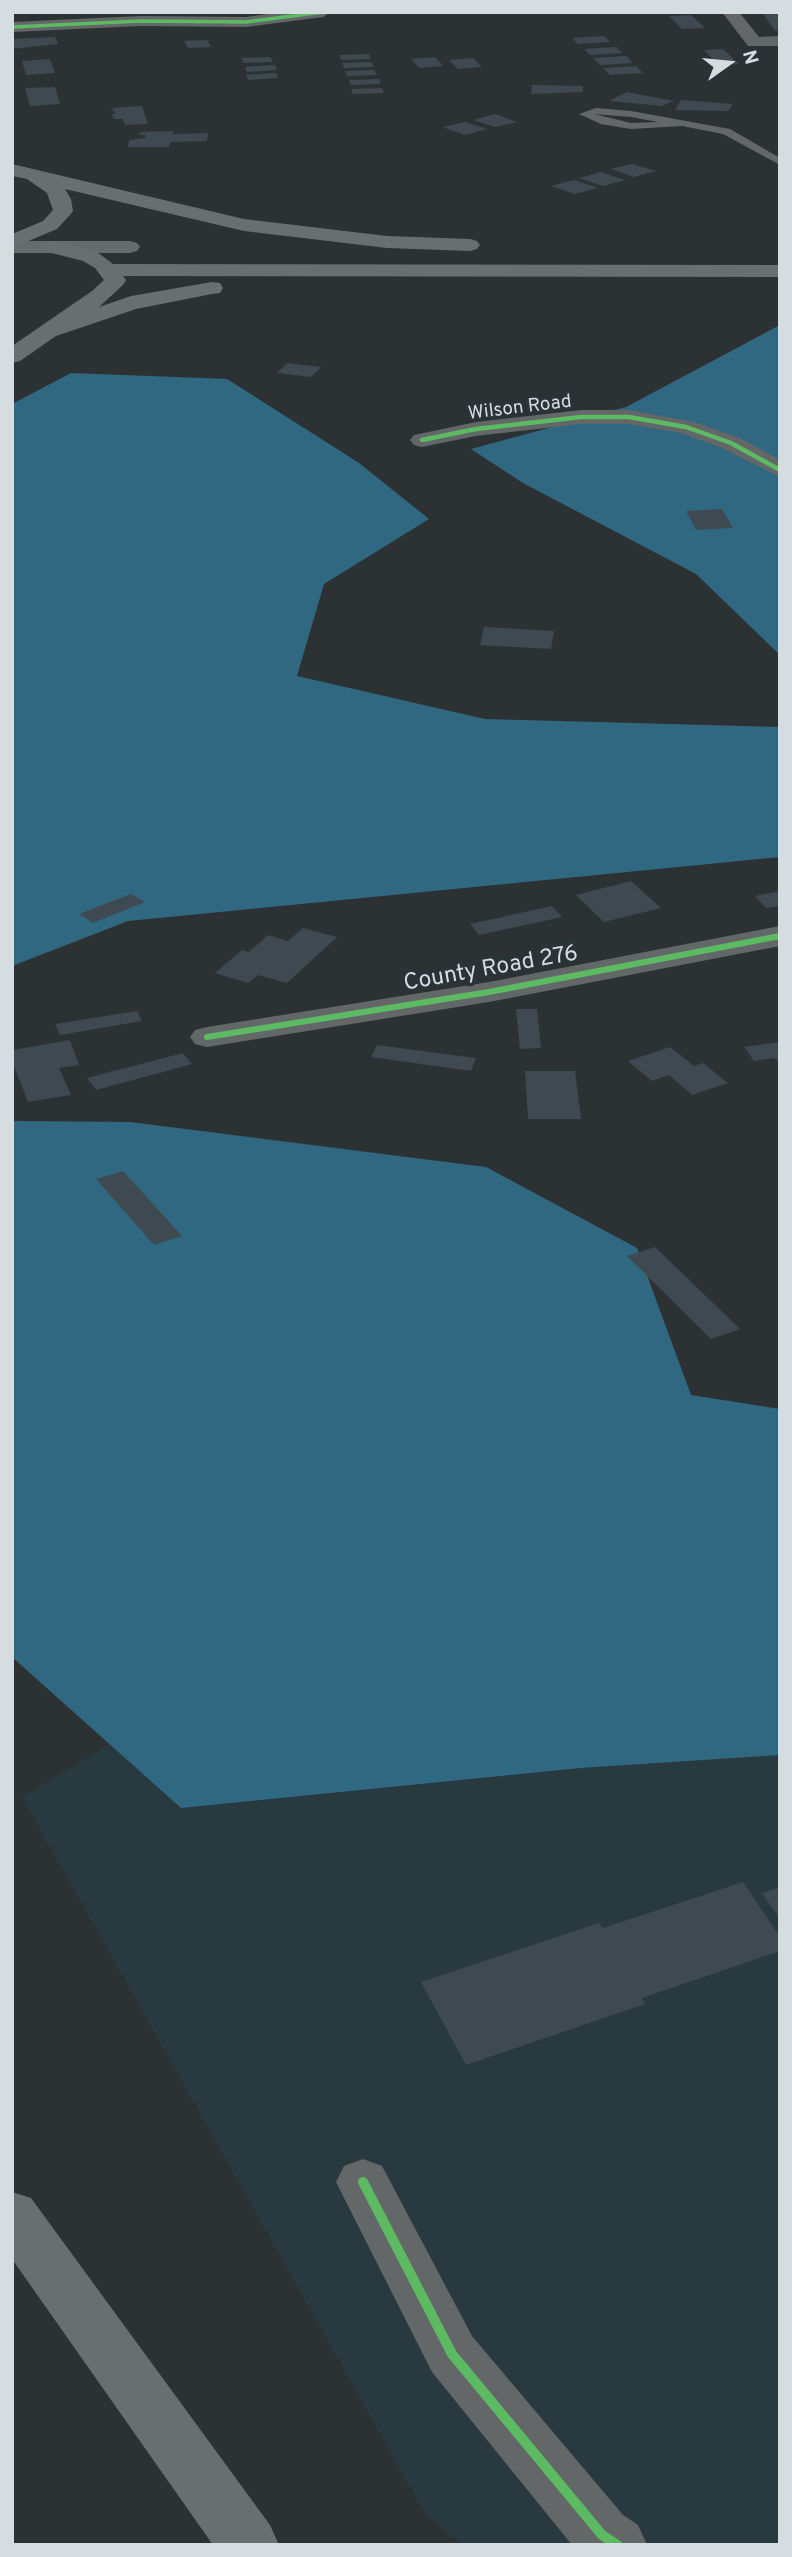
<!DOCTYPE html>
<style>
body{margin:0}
#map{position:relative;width:792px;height:2557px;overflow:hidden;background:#2c3234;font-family:Overpass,sans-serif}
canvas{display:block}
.frame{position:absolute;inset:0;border:14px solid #d6dde0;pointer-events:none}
.north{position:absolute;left:694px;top:28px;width:70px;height:70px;-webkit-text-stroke:5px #293338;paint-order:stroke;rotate:75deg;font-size:19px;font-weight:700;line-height:28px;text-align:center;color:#d6dde0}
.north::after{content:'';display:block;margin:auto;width:24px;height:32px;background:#d6dde0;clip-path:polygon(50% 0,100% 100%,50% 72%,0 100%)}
</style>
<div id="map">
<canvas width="792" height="2557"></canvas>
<div class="frame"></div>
<div class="north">N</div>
</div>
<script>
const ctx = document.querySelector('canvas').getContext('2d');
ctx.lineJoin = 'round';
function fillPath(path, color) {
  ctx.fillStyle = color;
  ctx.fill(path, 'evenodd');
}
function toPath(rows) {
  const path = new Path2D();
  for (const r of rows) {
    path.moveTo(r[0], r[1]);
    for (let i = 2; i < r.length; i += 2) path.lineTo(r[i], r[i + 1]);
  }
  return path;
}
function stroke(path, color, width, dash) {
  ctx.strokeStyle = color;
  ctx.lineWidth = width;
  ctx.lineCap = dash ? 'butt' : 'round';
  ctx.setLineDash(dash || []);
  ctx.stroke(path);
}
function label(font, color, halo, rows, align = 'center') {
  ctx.font = font + ' Overpass,sans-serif';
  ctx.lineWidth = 7;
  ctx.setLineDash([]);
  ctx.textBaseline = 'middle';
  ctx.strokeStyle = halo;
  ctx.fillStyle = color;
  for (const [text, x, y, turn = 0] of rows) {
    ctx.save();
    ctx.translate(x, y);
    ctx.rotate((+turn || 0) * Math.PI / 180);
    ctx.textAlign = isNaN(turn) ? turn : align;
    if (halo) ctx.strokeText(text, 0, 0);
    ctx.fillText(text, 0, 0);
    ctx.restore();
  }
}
fillPath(toPath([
 [691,1395,780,1409,780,2545,463,2545,425,2514,22,1797]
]), '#293940');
fillPath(toPath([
 [780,325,780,655,696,574,523,483,471,449,626,407],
 [71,373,227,379,359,463,429,519,324,584,297,676,485,719,780,727,780,857,128,921,12,966,12,404],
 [12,1121,130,1122,486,1167,637,1248,691,1395,780,1409,780,1755,580,1768,181,1808,12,1657]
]), '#316881');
fillPath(toPath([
 [762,12,780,12,780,31,775,31],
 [691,15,705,28,682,29,669,16],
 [604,36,610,42,578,44,572,38],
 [55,37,58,44,12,49,12,39],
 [207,40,211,47,188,48,184,41],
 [616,47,622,53,590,55,584,49],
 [723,49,739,64,719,65,704,50],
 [369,54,371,59,341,60,339,55],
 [626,56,633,63,600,65,593,58],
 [270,57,273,62,244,63,241,58],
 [435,57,443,66,419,68,411,59],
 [473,58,482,67,458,69,449,60],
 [50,59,55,73,26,75,22,61],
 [371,62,374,67,344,68,342,63],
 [275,65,277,70,247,72,245,67],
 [636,66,643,73,610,75,603,68],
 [374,70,377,75,347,76,345,71],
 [276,73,278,78,248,80,246,75],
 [379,79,381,84,351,85,349,80],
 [532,85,583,86,583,92,531,94],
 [55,87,60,104,30,106,25,88],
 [382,88,384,93,353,94,351,89],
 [627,92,674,101,662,106,609,101],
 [681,100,733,104,728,111,675,110],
 [142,106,148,124,125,125,123,119,114,119,112,114,116,114,111,108],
 [495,114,517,122,495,127,473,120],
 [465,122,487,129,465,135,443,127],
 [173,131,173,134,208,133,207,141,170,142,169,147,128,147,129,140,145,138,146,135,139,135,140,132],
 [632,164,656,171,634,177,610,169],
 [601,172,625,180,603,186,579,178],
 [574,180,598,188,575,194,551,186],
 [287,363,321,367,311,377,277,373],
 [722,509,733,528,696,530,686,511],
 [484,627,554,631,551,649,480,645],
 [631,881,661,908,604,922,576,895],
 [780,891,780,906,766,908,755,896],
 [131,894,145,902,93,923,79,914],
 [552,906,562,917,479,935,470,924],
 [303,928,337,937,287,983,258,975,248,983,215,973,242,950,249,952,268,935,288,941],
 [516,1009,537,1009,541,1048,520,1049],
 [137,1011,142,1021,60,1035,55,1024],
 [70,1040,79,1065,59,1068,71,1095,28,1102,12,1061,12,1050],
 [780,1042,780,1064,775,1058,754,1061,744,1047],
 [377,1045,476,1058,471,1071,371,1057],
 [670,1047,694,1066,703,1063,728,1083,692,1095,669,1075,652,1081,628,1061],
 [183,1053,192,1064,96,1090,87,1078],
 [525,1071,575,1071,581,1119,528,1119],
 [123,1171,182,1236,154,1245,96,1179],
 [655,1247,740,1329,711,1339,627,1256],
 [743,1882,780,1937,780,1951,642,1998,645,2004,466,2065,421,1982,599,1923,603,1928],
 [780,1887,780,1919,762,1893]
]), '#3f4952');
fillPath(toPath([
 [596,108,631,111,730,129,780,158,780,165,723,134,682,126,631,129,601,124,579,114,596,108],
 [594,114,631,117,658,122,631,123,594,114]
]), '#646768');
fillPath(toPath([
 [282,12,331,12,323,17,246,27,141,26,12,32,12,22,141,16,246,17,282,12],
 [722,12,739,12,759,37,780,36,780,46,748,46,722,12],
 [581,410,629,410,694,422,740,438,780,460,780,477,722,448,681,433,629,424,581,424,476,436,422,447,414,445,410,440,414,435,476,422,581,410],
 [780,926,780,946,489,1002,207,1047,195,1044,190,1037,195,1030,207,1027,489,982,780,926],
 [363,2159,382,2166,472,2336,623,2515,638,2525,647,2545,572,2545,432,2372,336,2182,344,2166,363,2159]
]), '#646768');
fillPath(toPath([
 [12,241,130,241,137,243,140,247,137,251,130,253,12,253,12,241]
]), '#666b6c');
fillPath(toPath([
 [12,164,244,219,387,236,470,239,477,241,480,245,477,249,470,251,387,248,244,231,65,189,71,199,73,211,70,215,57,229,12,248,12,234,43,221,53,210,47,193,27,179,12,176,12,164],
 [51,241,97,252,113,264,780,265,780,277,123,276,126,280,123,285,99,307,131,296,212,282,220,283,223,288,220,293,212,294,136,309,56,336,20,361,12,363,12,346,92,291,104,280,95,268,83,261,44,251,41,247,44,243,51,241],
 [12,2192,31,2198,270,2525,279,2545,213,2545,12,2259,12,2192]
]), '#696e70');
stroke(toPath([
 [12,27,141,21,246,22,323,12]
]), '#5cba63', 3.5);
stroke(toPath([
 [422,440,476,429,581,417,629,417,686,427,731,443,780,470]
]), '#5cba63', 4.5);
stroke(toPath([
 [207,1037,489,992,780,936]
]), '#5cba63', 6);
stroke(toPath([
 [363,2182,452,2354,602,2535,617,2545]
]), '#5cba63', 10);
label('19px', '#d6dde0', '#293338', [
 ["Wilson Road",520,409,-7]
]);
label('23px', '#d6dde0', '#293338', [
 ["County Road 276",491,970,-10]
]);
</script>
